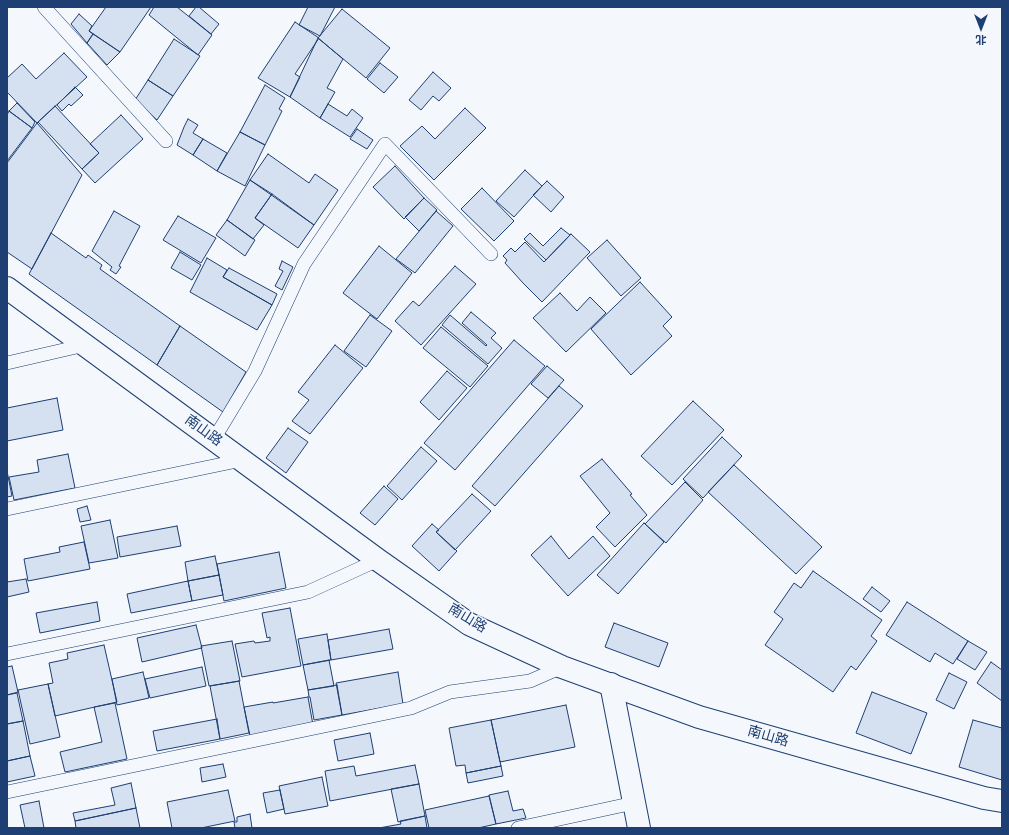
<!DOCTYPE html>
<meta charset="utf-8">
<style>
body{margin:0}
#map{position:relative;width:1009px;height:835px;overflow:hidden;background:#f4f7fb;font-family:"Titillium Web","Noto Sans SC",sans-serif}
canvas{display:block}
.frame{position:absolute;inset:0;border:8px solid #1d3f73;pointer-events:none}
.north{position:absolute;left:961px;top:8px;width:40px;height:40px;-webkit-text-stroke:3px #f4f7fb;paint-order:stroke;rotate:180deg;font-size:11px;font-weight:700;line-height:16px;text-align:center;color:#1d3f73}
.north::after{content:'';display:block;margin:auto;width:14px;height:18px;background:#1d3f73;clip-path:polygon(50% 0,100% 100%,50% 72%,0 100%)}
</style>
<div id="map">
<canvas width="1009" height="835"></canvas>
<div class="frame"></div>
<div class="north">北</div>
</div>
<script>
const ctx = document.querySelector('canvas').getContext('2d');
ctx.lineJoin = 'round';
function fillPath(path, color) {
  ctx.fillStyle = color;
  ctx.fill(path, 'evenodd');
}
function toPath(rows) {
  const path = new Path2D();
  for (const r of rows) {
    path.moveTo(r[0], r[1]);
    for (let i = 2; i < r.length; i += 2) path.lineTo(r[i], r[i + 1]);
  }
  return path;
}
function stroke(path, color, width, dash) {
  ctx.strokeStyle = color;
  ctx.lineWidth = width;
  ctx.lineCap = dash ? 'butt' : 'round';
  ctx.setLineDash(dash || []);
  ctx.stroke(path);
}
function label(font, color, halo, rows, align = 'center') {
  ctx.font = font + ' "Titillium Web","Noto Sans SC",sans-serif';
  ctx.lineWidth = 3;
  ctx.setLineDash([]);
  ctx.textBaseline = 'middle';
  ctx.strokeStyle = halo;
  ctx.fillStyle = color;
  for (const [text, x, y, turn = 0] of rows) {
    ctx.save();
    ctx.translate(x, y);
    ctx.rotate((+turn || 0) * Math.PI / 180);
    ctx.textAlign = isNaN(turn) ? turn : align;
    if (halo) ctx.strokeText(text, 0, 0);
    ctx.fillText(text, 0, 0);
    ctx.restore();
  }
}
const building = toPath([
 [106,7,151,7,120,52,89,31,106,7],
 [154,7,177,7,212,35,198,55,149,15,154,7],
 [196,7,199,7,219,24,211,34,189,16,196,7],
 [308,7,335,7,320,36,299,25,308,7],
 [342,9,390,48,366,78,318,38,342,9],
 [79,14,92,26,89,31,93,34,87,43,71,24,79,14],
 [295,22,319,38,295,74,300,77,290,97,258,78,295,22],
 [93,34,120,52,107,65,87,43,93,34],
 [318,38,343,59,327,88,335,92,320,118,290,97,318,38],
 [174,39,200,56,173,96,148,80,174,39],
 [64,53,87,77,37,123,7,92,7,78,22,64,36,79,64,53],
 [380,63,398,77,384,93,367,79,380,63],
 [433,72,451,88,439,101,433,96,421,110,409,100,433,72],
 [148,80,173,96,157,120,135,100,148,80],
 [265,85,285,98,279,109,282,111,265,145,240,132,265,85],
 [75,87,83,95,71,106,69,104,62,111,57,105,75,87],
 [17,103,35,122,32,128,9,111,17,103],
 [328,104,347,116,352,109,363,118,350,137,320,118,328,104],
 [55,106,99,153,82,169,38,122,55,106],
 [465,108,486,128,434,180,400,146,422,126,435,139,465,108],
 [9,111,32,128,7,161,7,115,9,111],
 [121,115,143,139,95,183,82,169,99,153,90,144,121,115],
 [188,119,198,125,193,133,203,139,193,155,177,145,184,127,188,119],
 [37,123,82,175,32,269,7,252,7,163,37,123],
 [357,129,373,140,367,149,350,139,357,129],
 [240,132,265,145,245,186,217,171,240,132],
 [203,139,227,153,217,171,193,155,203,139],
 [268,154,309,183,315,174,338,190,314,225,250,180,268,154],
 [395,166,424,198,404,219,373,187,395,166],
 [525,170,542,186,514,217,496,201,525,170],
 [250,180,272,194,255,218,264,225,253,239,227,220,250,180],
 [547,181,564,197,551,212,533,195,547,181],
 [482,188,514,221,494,241,461,209,482,188],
 [272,194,314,225,298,248,255,218,272,194],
 [424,198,437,210,419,231,405,217,424,198],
 [114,211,140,226,119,266,121,267,116,274,110,270,112,267,92,251,114,211],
 [436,211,453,226,415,273,396,259,436,211],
 [178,216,216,238,201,263,163,240,178,216],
 [227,220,255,240,245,256,216,235,227,220],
 [561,228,570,235,546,260,524,239,530,233,543,246,561,228],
 [51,233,86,258,88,255,102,265,100,269,180,326,157,365,29,274,51,233],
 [571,234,590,252,542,302,523,283,505,263,507,260,503,256,511,248,515,252,525,242,544,262,571,234],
 [607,240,641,278,621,296,587,258,607,240],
 [379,246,412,273,377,319,343,293,379,246],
 [180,252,201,265,192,280,171,268,180,252],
 [207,258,227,270,223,277,272,305,257,330,190,292,207,258],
 [282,261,293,267,282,290,275,286,283,271,279,269,282,261],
 [455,266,476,284,421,345,395,321,413,301,419,306,455,266],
 [229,268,277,294,272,305,223,277,229,268],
 [640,282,672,317,663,326,672,336,631,375,591,329,640,282],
 [560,293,577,311,590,297,606,313,566,352,533,318,560,293],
 [471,312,496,333,491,338,502,348,488,364,442,325,450,315,486,346,487,345,462,323,471,312],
 [370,315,392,331,366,367,344,351,370,315],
 [180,326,246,372,223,412,157,365,180,326],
 [441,327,488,366,470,387,423,348,441,327],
 [514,340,545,366,455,470,424,443,514,340],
 [335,345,363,368,310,434,292,421,309,400,298,392,335,345],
 [547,366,564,380,548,398,531,384,547,366],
 [447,371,467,388,439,420,420,402,447,371],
 [559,386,583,406,495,506,472,486,559,386],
 [57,398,63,430,7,441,7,408,57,398],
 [693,401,724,430,672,485,641,456,693,401],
 [288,428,308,442,286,473,266,458,288,428],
 [722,437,742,456,703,498,683,479,722,437],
 [421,447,437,461,402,500,387,486,421,447],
 [68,454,75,488,14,500,9,477,39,472,37,460,68,454],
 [602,459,632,494,630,495,647,515,615,547,596,527,610,513,580,476,602,459],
 [734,465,822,547,796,574,708,492,734,465],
 [7,471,12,496,7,497,7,471],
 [685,482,703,500,666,543,645,524,685,482],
 [384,486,398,499,375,525,360,513,384,486],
 [472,494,491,511,455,550,436,532,472,494],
 [87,506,91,520,80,522,77,509,87,506],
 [110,520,118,558,89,563,81,526,110,520],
 [644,523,664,542,618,594,597,575,644,523],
 [432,524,439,530,436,532,457,551,439,571,412,546,432,524],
 [177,526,181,546,120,557,117,537,177,526],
 [551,536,569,559,593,536,610,556,568,596,531,555,551,536],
 [84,542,90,569,28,581,24,559,60,552,59,547,84,542],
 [279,552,286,588,224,601,217,564,279,552],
 [215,556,219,575,188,581,185,562,215,556],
 [813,571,882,620,871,636,877,641,856,670,851,666,833,692,765,645,783,619,774,612,794,583,801,588,813,571],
 [219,575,223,595,192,601,188,581,219,575],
 [26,579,29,592,7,597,7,582,26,579],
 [188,581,192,601,131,613,127,594,188,581],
 [872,587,890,601,881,612,863,599,872,587],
 [97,602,100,621,40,633,36,613,97,602],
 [907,602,968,641,953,664,935,653,930,662,886,635,907,602],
 [290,608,301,666,242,677,235,644,254,641,255,643,270,641,270,637,267,638,262,613,290,608],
 [614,623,668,643,659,667,605,647,614,623],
 [196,625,202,648,142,662,137,638,196,625],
 [389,629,393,649,331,660,328,640,389,629],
 [327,634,331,660,303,665,298,639,327,634],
 [232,641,240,681,209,686,201,646,232,641],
 [968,641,987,652,975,670,957,659,968,641],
 [104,645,117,702,55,716,48,684,53,683,49,663,68,659,67,653,104,645],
 [329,660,334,686,308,690,303,665,329,660],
 [991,662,1002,670,1002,701,977,683,991,662],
 [12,666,18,692,7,695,7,667,12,666],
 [202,667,206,686,150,698,145,679,202,667],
 [143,672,149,698,117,705,112,679,143,672],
 [398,672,403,704,342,715,336,683,398,672],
 [949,673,967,682,954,709,936,700,949,673],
 [239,681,249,733,220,739,210,686,239,681],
 [48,684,60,737,30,744,18,690,48,684],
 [337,685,342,715,314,720,310,697,309,697,308,690,337,685],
 [872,692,927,713,911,754,856,733,872,692],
 [17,693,23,721,7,724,7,695,17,693],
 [308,697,313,725,250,736,244,707,273,702,273,703,308,697],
 [115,703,127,759,65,772,60,752,102,742,94,707,115,703],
 [566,705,575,747,500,762,491,720,566,705],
 [217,719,220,739,157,751,153,731,217,719],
 [491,720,501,766,466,773,465,765,456,766,449,728,491,720],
 [973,720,1002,728,1002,780,959,767,973,720],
 [23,721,30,756,7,761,7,724,23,721],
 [370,733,374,754,338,761,334,740,370,733],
 [30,756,35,776,7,782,7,761,30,756],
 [223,764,226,777,202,782,200,768,223,764],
 [415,765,419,784,330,801,325,771,354,766,356,776,415,765],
 [501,766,503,776,468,783,466,773,501,766],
 [322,777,328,806,285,814,279,786,322,777],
 [131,783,136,808,75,821,73,813,115,805,111,788,131,783],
 [419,784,425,816,398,822,391,789,419,784],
 [228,790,235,821,201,828,172,828,167,802,228,790],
 [280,790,284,809,267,813,263,793,280,790],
 [508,791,513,811,523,809,526,818,496,824,489,795,508,791],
 [489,796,496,824,478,828,429,828,425,810,489,796],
 [39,801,44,828,24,828,25,828,20,805,39,801],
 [136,808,140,828,76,828,75,821,136,808],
 [250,814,252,828,235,828,234,822,237,822,237,817,250,814],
 [425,816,427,828,379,828,401,824,400,821,425,816]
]);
fillPath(building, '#d5e0f0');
stroke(building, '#1d3f73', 1);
const service = toPath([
 [44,7,166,141],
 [7,363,85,345],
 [214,439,255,371,304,264,385,144,491,254],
 [7,509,242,460],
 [7,654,308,592,378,560],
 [7,792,411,708,450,692,530,681,562,667],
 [518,828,634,803]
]);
const minor = toPath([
 [611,684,639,828]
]);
const tertiary = toPath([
 [7,288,378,560,469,624,562,667,699,717,984,798,1002,801]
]);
stroke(service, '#1d3f73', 14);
stroke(minor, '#1d3f73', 24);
stroke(tertiary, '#1d3f73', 24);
stroke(service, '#f4f7fb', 13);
stroke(minor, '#f4f7fb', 22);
stroke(tertiary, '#f4f7fb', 22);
label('14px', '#1d3f73', '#f4f7fb', [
 ["南山路",203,431,36],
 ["南山路",467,619,31],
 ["南山路",768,737,16]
]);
</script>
